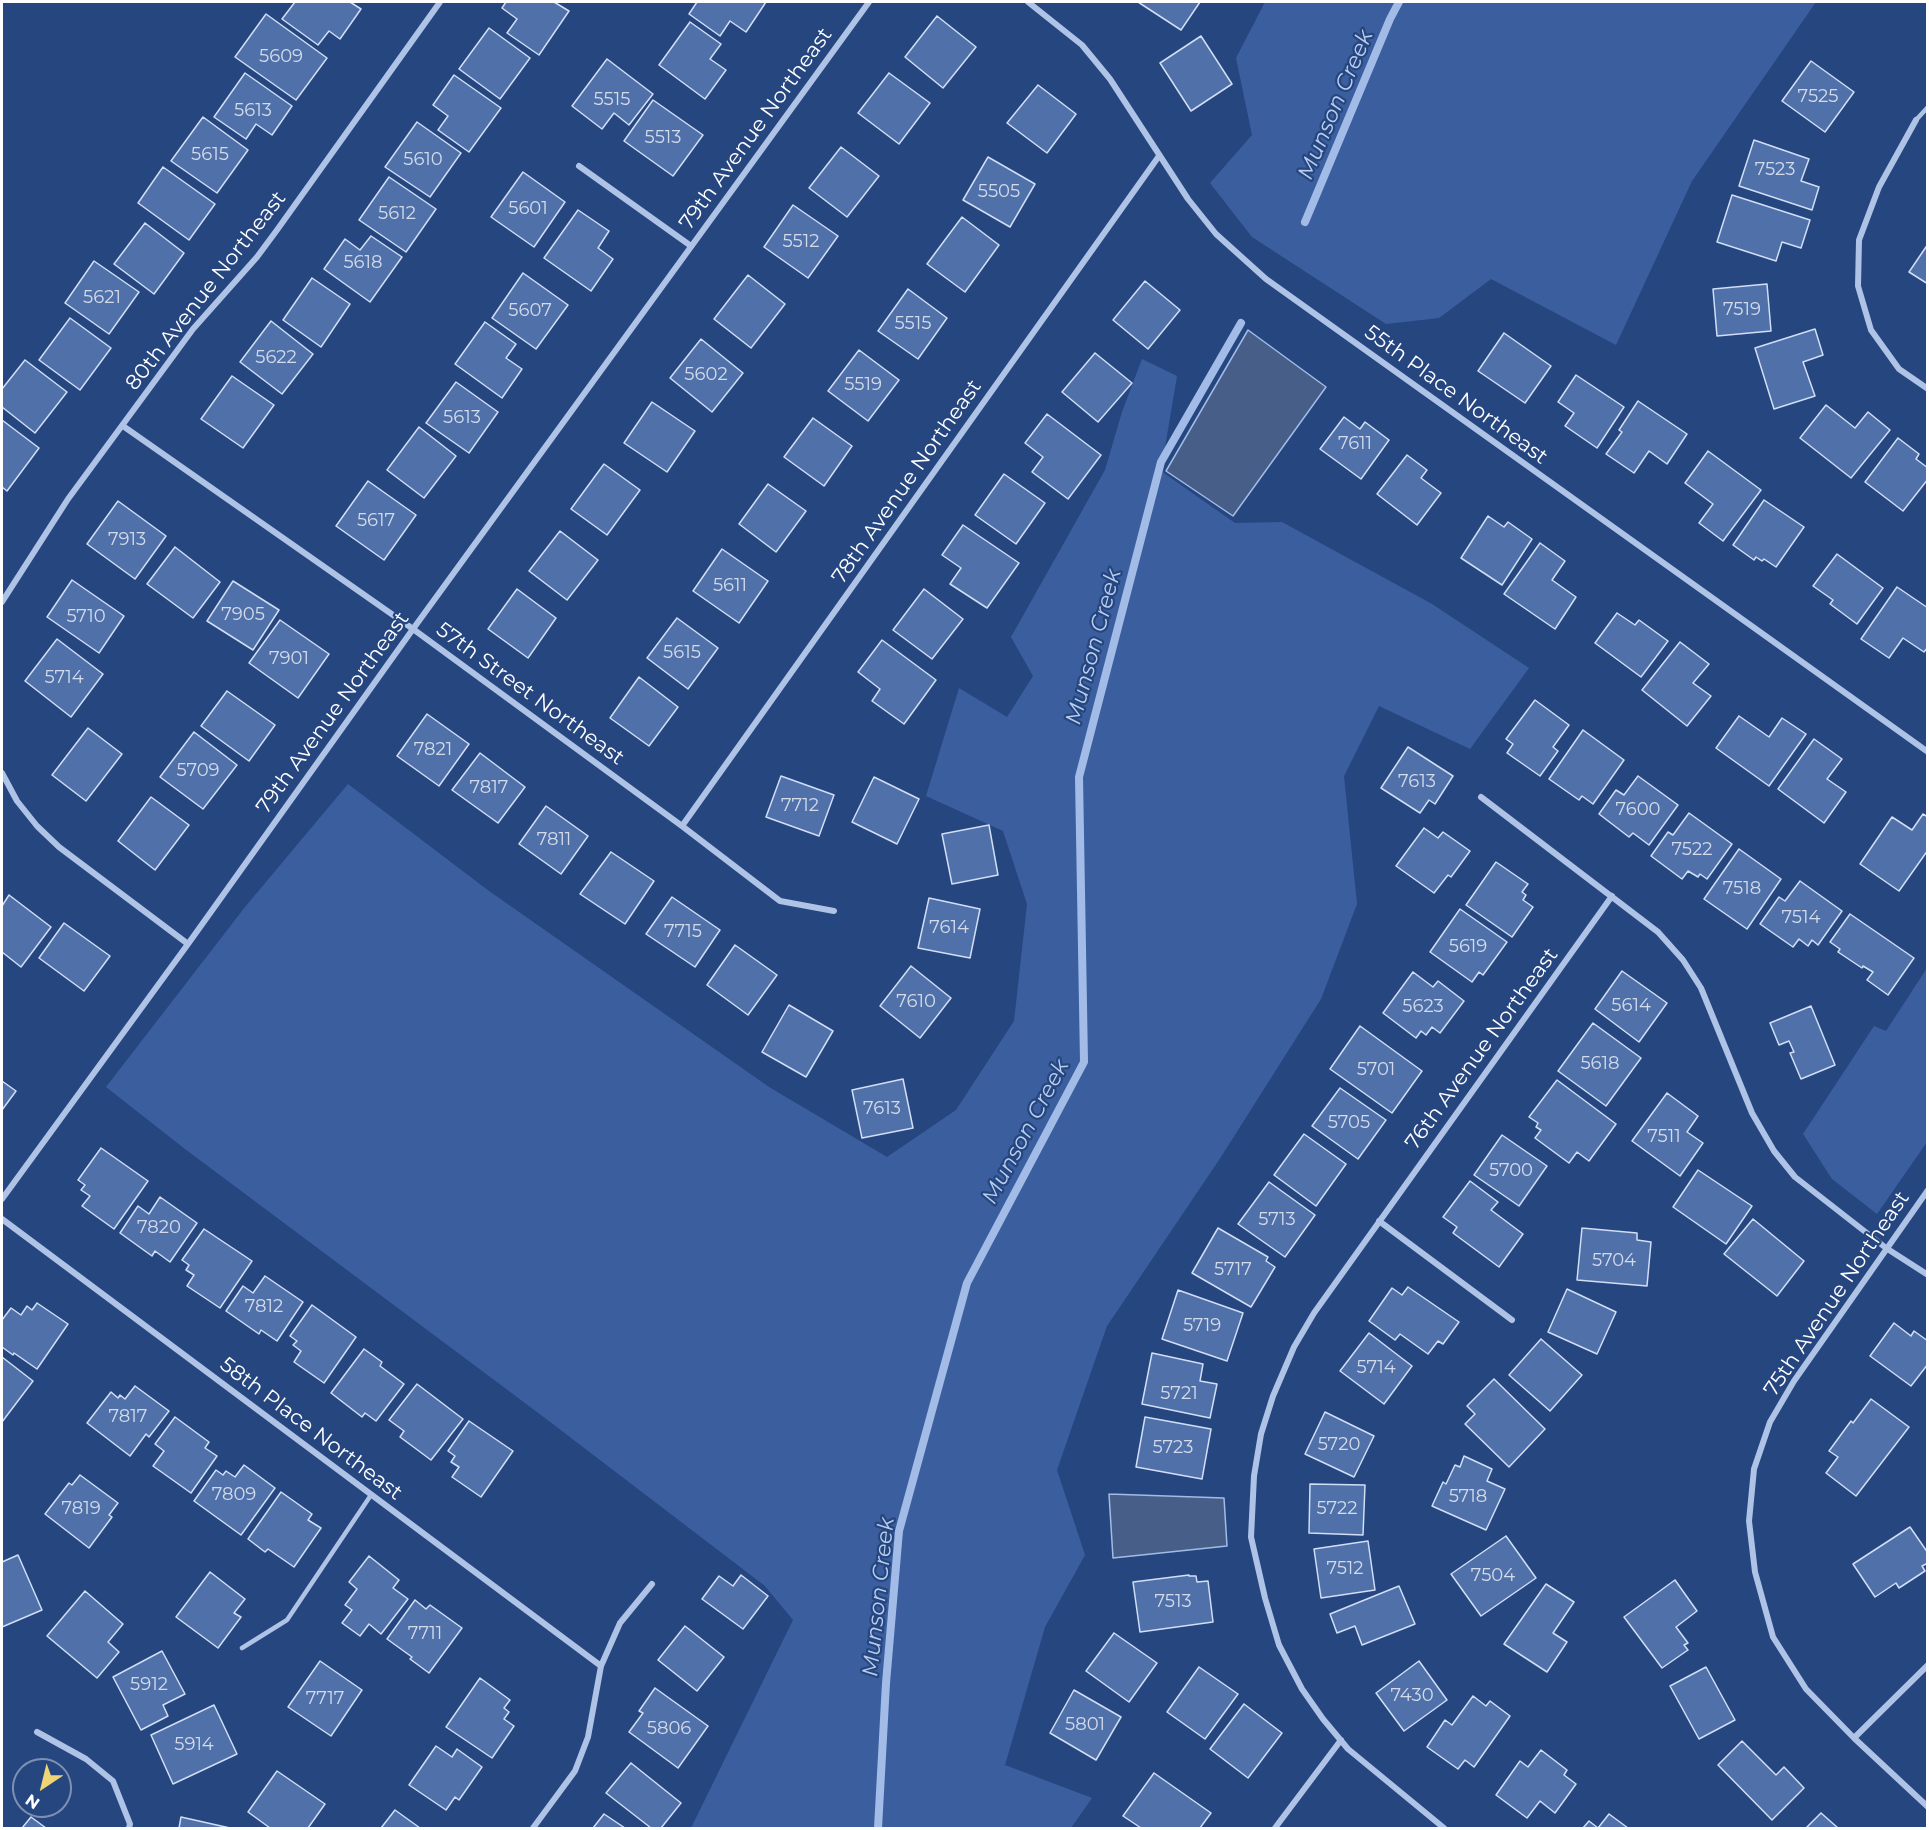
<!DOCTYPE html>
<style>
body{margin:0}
#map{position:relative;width:1929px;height:1830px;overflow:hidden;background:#264680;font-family:Montserrat,sans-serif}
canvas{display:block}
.frame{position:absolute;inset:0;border:3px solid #fff;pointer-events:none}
.north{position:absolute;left:12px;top:1758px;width:60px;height:60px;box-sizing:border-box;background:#264680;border:2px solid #7d90b3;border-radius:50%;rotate:215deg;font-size:16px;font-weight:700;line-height:24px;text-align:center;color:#fff}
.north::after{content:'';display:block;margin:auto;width:21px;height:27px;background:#efd573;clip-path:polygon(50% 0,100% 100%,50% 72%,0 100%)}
</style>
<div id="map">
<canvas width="1929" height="1830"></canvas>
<div class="frame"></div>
<div class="north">N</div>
</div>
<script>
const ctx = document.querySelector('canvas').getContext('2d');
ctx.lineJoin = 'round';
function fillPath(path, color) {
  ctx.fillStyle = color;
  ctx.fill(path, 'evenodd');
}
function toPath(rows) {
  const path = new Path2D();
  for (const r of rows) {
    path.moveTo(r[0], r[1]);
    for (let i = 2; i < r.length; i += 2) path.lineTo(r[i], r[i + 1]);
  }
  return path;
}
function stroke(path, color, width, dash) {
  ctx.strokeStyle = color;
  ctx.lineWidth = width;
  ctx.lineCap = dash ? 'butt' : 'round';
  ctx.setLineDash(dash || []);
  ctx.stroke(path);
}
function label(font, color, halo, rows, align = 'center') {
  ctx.font = font + ' Montserrat,sans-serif';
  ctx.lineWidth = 4.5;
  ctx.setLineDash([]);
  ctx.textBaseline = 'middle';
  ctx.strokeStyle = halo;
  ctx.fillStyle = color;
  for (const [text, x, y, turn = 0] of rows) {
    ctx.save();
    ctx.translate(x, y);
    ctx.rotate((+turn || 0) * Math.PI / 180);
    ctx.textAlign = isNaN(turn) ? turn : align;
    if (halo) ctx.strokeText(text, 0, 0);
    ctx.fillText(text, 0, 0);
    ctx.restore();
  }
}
fillPath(toPath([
 [1265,2,1816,2,1692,181,1616,345,1491,279,1439,318,1386,324,1252,237,1210,183,1252,135,1236,58],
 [1142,359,1177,376,1161,471,1235,523,1282,522,1432,604,1529,668,1470,749,1379,706,1344,776,1357,904,1321,999,1219,1160,1107,1326,1057,1470,1085,1555,1045,1627,1005,1765,1092,1798,1071,1828,691,1828,793,1620,765,1586,541,1415,185,1149,106,1087,245,907,348,784,489,891,769,1087,887,1157,956,1110,1014,1021,1027,904,1003,831,926,796,959,688,1007,717,1033,676,1011,637,1105,470,1122,412],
 [1927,968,1927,1142,1877,1214,1832,1179,1803,1134,1874,1026,1886,1031]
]), '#3b5f9e');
const water = toPath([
 [1248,330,1326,387,1233,516,1166,471,1248,330],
 [1109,1494,1224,1498,1227,1546,1113,1558,1109,1494]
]);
fillPath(water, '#475e88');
stroke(water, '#a2bce7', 1.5);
stroke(toPath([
 [1305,222,1390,19,1399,2],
 [878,1828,886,1683,899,1531,967,1283,1084,1062,1079,777,1161,462,1241,323]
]), '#a2bce7', 8);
const building = toPath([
 [295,2,350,2,361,9,340,39,329,31,318,45,282,19,295,2],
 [506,2,554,2,569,11,539,55,507,33,517,19,502,8,506,2],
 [697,2,766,2,746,32,730,21,720,36,689,14,697,2],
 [1138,2,1200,2,1181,30,1138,2],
 [266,14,327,58,296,100,235,57,266,14],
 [937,16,976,47,943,88,905,57,937,16],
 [690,22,721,44,710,59,726,70,705,99,659,65,690,22],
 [489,28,530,58,500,99,459,69,489,28],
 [1201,36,1232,84,1191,111,1160,63,1201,36],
 [607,59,653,94,629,125,614,113,602,129,572,106,607,59],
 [1811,61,1854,92,1825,132,1782,101,1811,61],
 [245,73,292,106,272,135,256,124,246,139,214,117,245,73],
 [889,73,930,103,899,144,858,113,889,73],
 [454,75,501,108,469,152,438,130,448,116,433,105,454,75],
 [1038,85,1076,114,1047,153,1007,123,1038,85],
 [653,100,703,135,673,176,624,141,653,100],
 [203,117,248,150,217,193,171,161,203,117],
 [417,122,461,153,430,197,385,167,417,122],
 [1754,140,1809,159,1801,181,1819,187,1812,210,1739,186,1754,140],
 [841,147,879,176,847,217,809,188,841,147],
 [988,157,1035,184,1010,227,963,200,988,157],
 [163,167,215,204,189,240,138,203,163,167],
 [523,172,565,202,534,247,491,217,523,172],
 [389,177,436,209,406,252,359,220,389,177],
 [1732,195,1810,220,1801,248,1782,242,1776,261,1717,242,1732,195],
 [793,205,838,236,808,278,764,247,793,205],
 [578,210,609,231,598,248,613,259,591,291,544,258,578,210],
 [962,217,999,245,965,292,927,264,962,217],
 [145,223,184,253,154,294,114,264,145,223],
 [371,236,402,257,370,302,324,269,345,239,360,250,371,236],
 [1928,244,1928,284,1909,272,1928,244],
 [94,261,139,292,109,334,65,303,94,261],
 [523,273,568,305,536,349,492,318,523,273],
 [748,275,785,304,751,348,714,319,748,275],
 [312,278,350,304,321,347,283,320,312,278],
 [1145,281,1180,310,1148,349,1113,320,1145,281],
 [1767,284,1771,331,1717,336,1713,289,1767,284],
 [908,289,947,318,918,359,878,331,908,289],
 [70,318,111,348,80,390,39,360,70,318],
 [271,321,313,354,282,394,240,362,271,321],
 [485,322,516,344,506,358,522,369,502,398,455,364,485,322],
 [1815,329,1823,355,1803,362,1815,396,1774,409,1755,348,1815,329],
 [1504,333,1551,366,1525,403,1478,371,1504,333],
 [701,339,743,373,712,412,670,378,701,339],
 [859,350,899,380,868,421,828,391,859,350],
 [1095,353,1132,383,1098,422,1062,392,1095,353],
 [25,360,67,392,35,433,2,407,2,389,25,360],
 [1576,375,1624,407,1597,448,1565,426,1574,413,1558,402,1576,375],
 [232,376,274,405,243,448,201,419,232,376],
 [456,382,498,412,469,453,426,423,456,382],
 [1638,401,1687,434,1667,464,1649,451,1634,473,1606,454,1622,432,1619,430,1638,401],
 [652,402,695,431,667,472,624,443,652,402],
 [1826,405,1855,428,1868,412,1890,430,1851,478,1800,438,1826,405],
 [1047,414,1101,455,1068,499,1032,472,1043,457,1025,443,1047,414],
 [1344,417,1360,429,1365,422,1389,440,1361,479,1320,449,1344,417],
 [813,418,852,446,824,486,784,457,813,418],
 [2,420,39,448,7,491,2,487,2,420],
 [419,427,456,456,424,498,387,470,419,427],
 [1898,438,1919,454,1916,459,1928,468,1928,479,1903,511,1865,482,1898,438],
 [1708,451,1761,490,1723,541,1699,523,1713,504,1685,483,1708,451],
 [1407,455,1427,470,1421,478,1441,493,1417,525,1377,494,1407,455],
 [604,464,640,490,607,535,571,509,604,464],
 [1004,474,1045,503,1016,544,975,515,1004,474],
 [368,481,416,515,384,560,336,526,368,481],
 [768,484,806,511,776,552,739,524,768,484],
 [1764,500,1804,527,1776,567,1764,559,1762,561,1756,557,1754,560,1733,545,1764,500],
 [118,501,166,536,135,579,87,544,118,501],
 [1488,516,1504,527,1508,522,1532,539,1502,585,1461,558,1488,516],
 [963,525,1019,563,987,608,950,584,961,568,942,555,963,525],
 [560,531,598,560,567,600,529,571,560,531],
 [1540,543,1565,561,1552,580,1576,597,1555,629,1504,594,1540,543],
 [175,547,220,582,193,618,147,584,175,547],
 [722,549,768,581,739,623,693,591,722,549],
 [1837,554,1883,588,1857,624,1830,604,1833,600,1813,586,1837,554],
 [72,580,124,616,99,653,47,617,72,580],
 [233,581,279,610,253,650,207,621,233,581],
 [1897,587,1928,608,1928,647,1924,652,1903,638,1889,658,1861,639,1897,587],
 [517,589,556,618,528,658,488,629,517,589],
 [924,589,963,619,932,659,893,630,924,589],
 [1617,613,1635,625,1639,620,1668,641,1641,677,1595,643,1617,613],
 [677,618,718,648,688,689,647,658,677,618],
 [280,620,329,654,298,698,249,663,280,620],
 [57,639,103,674,71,717,25,681,57,639],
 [882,640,936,680,904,724,872,701,880,689,858,672,882,640],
 [1680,642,1709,664,1693,683,1711,696,1687,726,1642,690,1680,642],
 [639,677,678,707,649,746,610,718,639,677],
 [227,691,275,725,249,761,201,726,227,691],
 [1535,700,1569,725,1553,747,1558,751,1540,776,1507,753,1513,744,1506,739,1535,700],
 [427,714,469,744,439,786,397,756,427,714],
 [1739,716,1769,737,1782,718,1806,734,1769,786,1716,748,1739,716],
 [88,728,122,754,86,801,52,775,88,728],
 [1583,730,1624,760,1593,804,1582,796,1579,800,1549,779,1583,730],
 [194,732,237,765,203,809,160,777,194,732],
 [1814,739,1842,759,1827,779,1846,792,1824,823,1778,789,1814,739],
 [1408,747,1453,776,1435,804,1429,800,1420,813,1381,788,1408,747],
 [480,753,525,787,498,823,452,790,480,753],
 [781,776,834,795,819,836,766,817,781,776],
 [1638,776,1678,805,1649,845,1633,833,1629,837,1599,814,1616,790,1624,795,1638,776],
 [874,777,919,799,897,844,852,822,874,777],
 [151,797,189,825,155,870,118,841,151,797],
 [546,806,588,836,561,874,519,844,546,806],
 [1689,813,1732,844,1707,879,1700,874,1698,877,1688,871,1682,879,1651,856,1668,832,1673,835,1689,813],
 [1923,814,1928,817,1928,850,1899,891,1860,864,1892,817,1912,830,1923,814],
 [989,825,998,875,952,884,942,834,989,825],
 [1424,828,1438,838,1443,832,1470,851,1451,877,1448,875,1434,893,1396,866,1424,828],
 [1739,849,1781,879,1747,929,1704,899,1739,849],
 [611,852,654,881,625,924,580,894,611,852],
 [1496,862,1528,884,1522,892,1526,895,1523,900,1533,907,1512,937,1466,905,1496,862],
 [1800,881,1842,911,1818,945,1812,940,1808,946,1799,939,1793,947,1760,924,1779,897,1785,901,1800,881],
 [9,895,51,927,21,967,2,952,2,906,9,895],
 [672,897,720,930,695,967,646,934,672,897],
 [929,898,980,909,970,958,918,948,929,898],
 [1460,909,1507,942,1483,975,1479,972,1472,982,1430,952,1460,909],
 [1850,914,1914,958,1888,995,1867,980,1873,972,1863,966,1862,968,1838,952,1840,949,1830,942,1850,914],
 [64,923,110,956,84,991,39,958,64,923],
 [735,945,777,975,748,1015,707,985,735,945],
 [911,966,951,998,920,1038,880,1006,911,966],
 [1622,971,1667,1003,1639,1042,1595,1009,1622,971],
 [1413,972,1433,987,1438,981,1464,1001,1440,1033,1432,1027,1426,1035,1421,1031,1416,1038,1383,1013,1413,972],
 [789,1005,833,1031,806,1077,762,1052,789,1005],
 [1811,1006,1835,1065,1801,1079,1790,1053,1794,1052,1789,1041,1779,1045,1770,1023,1811,1006],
 [1593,1023,1641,1058,1606,1106,1558,1071,1593,1023],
 [1360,1026,1422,1071,1392,1113,1330,1069,1360,1026],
 [903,1079,913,1128,862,1138,852,1090,903,1079],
 [1557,1080,1616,1124,1589,1161,1577,1152,1569,1163,1535,1138,1541,1130,1536,1127,1538,1123,1529,1117,1557,1080],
 [2,1081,16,1091,2,1110,2,1081],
 [1340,1088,1386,1120,1358,1159,1312,1126,1340,1088],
 [1667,1093,1698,1116,1687,1132,1703,1143,1680,1176,1632,1141,1667,1093],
 [1304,1134,1346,1164,1316,1206,1274,1175,1304,1134],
 [1502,1135,1547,1166,1519,1206,1474,1175,1502,1135],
 [101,1148,148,1181,114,1229,82,1206,90,1196,81,1190,85,1185,78,1180,101,1148],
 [1698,1170,1752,1206,1726,1244,1673,1207,1698,1170],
 [1470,1181,1498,1202,1491,1210,1523,1234,1499,1267,1453,1233,1457,1227,1443,1217,1470,1181],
 [1269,1182,1315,1215,1285,1257,1238,1224,1269,1182],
 [160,1197,197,1223,170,1262,155,1251,152,1256,120,1233,138,1206,149,1214,160,1197],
 [1753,1219,1804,1261,1777,1296,1724,1254,1753,1219],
 [1218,1228,1268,1257,1266,1261,1275,1267,1251,1307,1192,1273,1218,1228],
 [1582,1228,1637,1233,1637,1240,1651,1242,1647,1286,1577,1280,1582,1228],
 [204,1229,252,1261,220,1308,187,1286,194,1275,186,1270,189,1265,182,1260,204,1229],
 [265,1276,303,1302,277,1341,261,1330,259,1334,226,1311,243,1286,253,1293,265,1276],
 [1408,1287,1459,1322,1443,1344,1438,1341,1428,1354,1400,1334,1395,1340,1369,1321,1392,1288,1402,1295,1408,1287],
 [1567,1289,1616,1312,1597,1354,1548,1332,1567,1289],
 [1178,1290,1243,1313,1227,1361,1162,1339,1178,1290],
 [37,1303,68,1324,37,1369,14,1353,13,1355,2,1347,2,1320,11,1308,21,1315,27,1306,32,1310,37,1303],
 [312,1305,356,1337,324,1383,294,1362,301,1351,293,1345,297,1341,290,1336,312,1305],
 [1894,1323,1911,1336,1914,1331,1928,1341,1928,1364,1911,1386,1870,1356,1894,1323],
 [1369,1333,1412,1366,1384,1404,1340,1371,1369,1333],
 [1541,1339,1582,1375,1550,1411,1509,1375,1541,1339],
 [364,1349,382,1362,380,1366,404,1384,376,1421,365,1413,362,1417,331,1393,364,1349],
 [1152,1353,1203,1364,1200,1381,1217,1384,1210,1418,1142,1404,1152,1353],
 [2,1357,33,1381,2,1422,2,1357],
 [1494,1379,1545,1429,1509,1467,1465,1424,1475,1414,1467,1406,1494,1379],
 [417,1384,463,1419,431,1460,400,1437,404,1431,389,1420,417,1384],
 [135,1386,169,1411,149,1437,146,1434,130,1456,87,1423,111,1392,118,1398,120,1395,125,1399,135,1386],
 [1871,1399,1909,1427,1856,1496,1826,1473,1838,1457,1829,1451,1851,1421,1853,1423,1871,1399],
 [1325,1412,1374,1436,1354,1477,1305,1454,1325,1412],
 [175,1417,209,1442,205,1448,217,1456,191,1493,153,1466,164,1451,155,1444,175,1417],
 [1145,1417,1211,1429,1202,1479,1136,1467,1145,1417],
 [469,1421,513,1451,481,1497,452,1477,459,1467,451,1462,455,1456,448,1451,469,1421],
 [1464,1456,1492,1469,1487,1481,1505,1489,1486,1530,1432,1506,1443,1482,1446,1484,1455,1465,1460,1467,1464,1456],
 [244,1465,275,1488,241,1535,194,1501,216,1470,223,1475,226,1471,235,1477,244,1465],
 [80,1475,118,1503,109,1515,112,1517,89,1548,45,1514,69,1483,72,1485,80,1475],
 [1310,1484,1365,1485,1363,1535,1309,1533,1310,1484],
 [281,1492,312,1514,308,1520,321,1528,294,1567,268,1549,265,1552,248,1539,281,1492],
 [1910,1527,1928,1553,1928,1563,1922,1566,1925,1571,1899,1588,1896,1583,1875,1597,1853,1564,1910,1527],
 [1506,1536,1536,1578,1481,1616,1451,1574,1506,1536],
 [1368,1541,1375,1590,1321,1598,1314,1549,1368,1541],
 [18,1555,42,1610,2,1627,2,1562,18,1555],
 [369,1556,399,1580,393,1588,408,1599,381,1634,369,1624,360,1636,342,1623,352,1610,345,1605,357,1589,349,1582,369,1556],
 [210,1572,245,1599,234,1613,241,1617,218,1648,176,1617,210,1572],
 [741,1575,768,1596,743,1629,702,1599,719,1576,733,1586,741,1575],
 [1189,1575,1189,1576,1196,1576,1197,1582,1208,1581,1213,1622,1140,1632,1133,1582,1189,1575],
 [1675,1580,1697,1611,1676,1627,1688,1643,1684,1645,1688,1650,1662,1668,1624,1617,1675,1580],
 [1546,1584,1574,1602,1553,1633,1567,1642,1547,1672,1504,1644,1546,1584],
 [1399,1586,1415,1624,1362,1645,1355,1626,1337,1633,1330,1614,1399,1586],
 [85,1591,123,1624,108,1642,119,1652,97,1678,47,1636,85,1591],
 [415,1600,426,1609,430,1605,462,1628,429,1673,410,1659,412,1657,387,1639,415,1600],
 [685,1626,724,1657,697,1691,658,1660,685,1626],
 [1114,1633,1157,1663,1129,1702,1086,1671,1114,1633],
 [162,1651,185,1694,163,1705,168,1716,141,1730,113,1677,162,1651],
 [320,1661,362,1690,331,1736,288,1707,320,1661],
 [1419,1661,1447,1700,1404,1731,1376,1693,1419,1661],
 [1199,1667,1238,1694,1205,1739,1167,1712,1199,1667],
 [1706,1667,1735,1720,1699,1739,1670,1686,1706,1667],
 [480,1678,510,1700,504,1708,509,1712,504,1719,514,1726,492,1758,446,1727,480,1678],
 [655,1688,708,1726,678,1768,629,1732,643,1713,639,1711,655,1688],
 [1074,1690,1121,1717,1096,1760,1050,1733,1074,1690],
 [1473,1696,1486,1706,1490,1701,1510,1716,1474,1767,1465,1760,1458,1769,1427,1747,1445,1720,1452,1725,1473,1696],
 [1244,1704,1282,1733,1248,1778,1210,1749,1244,1704],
 [214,1705,237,1754,173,1784,151,1735,214,1705],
 [1742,1741,1776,1775,1784,1767,1804,1788,1772,1820,1718,1765,1742,1741],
 [436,1746,452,1757,457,1749,482,1767,459,1800,455,1797,446,1810,409,1785,436,1746],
 [1541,1750,1567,1770,1564,1775,1576,1784,1555,1813,1540,1801,1527,1818,1496,1795,1520,1761,1528,1767,1541,1750],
 [631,1763,681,1803,661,1828,651,1828,606,1793,631,1763],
 [277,1771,325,1804,308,1828,270,1828,248,1812,277,1771],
 [1154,1773,1211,1813,1200,1828,1141,1828,1123,1816,1154,1773],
 [395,1810,420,1828,381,1828,395,1810],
 [1821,1813,1838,1828,1806,1828,1821,1813],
 [604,1814,625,1828,593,1828,604,1814],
 [1609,1814,1628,1828,1583,1828,1589,1821,1598,1828,1609,1814],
 [31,1817,46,1828,22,1828,31,1817],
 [181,1817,230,1828,179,1828,181,1817]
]);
fillPath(building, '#4f70a9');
stroke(building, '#d1def5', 1.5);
stroke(toPath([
 [1916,120,1928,107],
 [242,1648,287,1620,371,1495]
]), '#aec3e6', 4.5);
stroke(toPath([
 [1028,2,1082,45,1110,79,1188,199,1216,234,1266,279,1928,752],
 [1916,120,1879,187,1859,240,1858,286,1871,330,1899,369,1928,389],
 [579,166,691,246],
 [123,426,413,629,682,826,780,901,834,911],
 [2,602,68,499,193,329,257,257,277,230,440,2],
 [2,773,17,801,37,826,59,847,188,944],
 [1481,797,1658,932,1683,960,1701,988,1752,1113,1774,1151,1795,1177,1886,1248,1928,1275],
 [682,826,1159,156],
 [1928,1190,1794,1381,1770,1422,1754,1469,1749,1521,1755,1572,1773,1637,1806,1689,1854,1738,1928,1807],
 [2,1199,188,944,413,629,869,2],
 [2,1219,601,1666],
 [1379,1221,1512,1320],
 [37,1732,86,1759,113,1781,130,1824,129,1828],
 [1854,1738,1928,1665],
 [533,1828,575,1771,588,1737,601,1666,620,1623,652,1584],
 [1275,1828,1341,1740],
 [1444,1828,1348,1749,1323,1719,1302,1689,1279,1645,1265,1598,1251,1537,1254,1476,1261,1434,1273,1396,1294,1347,1314,1313,1612,896]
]), '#aec3e6', 6);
label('18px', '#d3dbea', null, [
 ["5609",281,57],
 ["7525",1818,97],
 ["5515",612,100],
 ["5613",253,111],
 ["5513",663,138],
 ["5615",210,155],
 ["5610",423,160],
 ["7523",1775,170],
 ["5505",999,192],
 ["5601",528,209],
 ["5612",397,214],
 ["5512",801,242],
 ["5618",363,263],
 ["5621",102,298],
 ["7519",1742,310],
 ["5607",530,311],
 ["5515",913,324],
 ["5622",276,358],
 ["5602",706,375],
 ["5519",863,385],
 ["5613",462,418],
 ["7611",1355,444],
 ["5617",376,521],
 ["7913",127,540],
 ["5611",730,586],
 ["7905",243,615],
 ["5710",86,617],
 ["5615",682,653],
 ["7901",289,659],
 ["5714",64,678],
 ["7821",433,750],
 ["5709",198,771],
 ["7613",1417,782],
 ["7817",489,788],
 ["7712",800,806],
 ["7600",1638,810],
 ["7811",554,840],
 ["7522",1692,850],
 ["7518",1742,889],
 ["7514",1801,918],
 ["7614",949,928],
 ["7715",683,932],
 ["5619",1468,947],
 ["7610",916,1002],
 ["5614",1631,1006],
 ["5623",1423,1007],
 ["5618",1600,1064],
 ["5701",1376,1070],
 ["7613",882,1109],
 ["5705",1349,1123],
 ["7511",1664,1137],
 ["5700",1511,1171],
 ["5713",1277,1220],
 ["7820",159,1228],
 ["5704",1614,1261],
 ["5717",1233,1270],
 ["7812",264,1307],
 ["5719",1202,1326],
 ["5714",1376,1368],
 ["5721",1179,1394],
 ["7817",128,1417],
 ["5720",1339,1445],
 ["5723",1173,1448],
 ["7809",234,1495],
 ["5718",1468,1497],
 ["7819",81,1509],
 ["5722",1337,1509],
 ["7512",1345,1569],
 ["7504",1493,1576],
 ["7513",1173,1602],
 ["7711",425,1634],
 ["5912",149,1685],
 ["7430",1412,1696],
 ["7717",325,1699],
 ["5801",1085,1725],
 ["5806",669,1729],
 ["5914",194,1745]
]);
label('21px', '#fff', '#264680', [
 ["79th Avenue Northeast",756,129,-54],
 ["80th Avenue Northeast",206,291,-52],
 ["55th Place Northeast",1456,395,36],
 ["78th Avenue Northeast",907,482,-55],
 ["57th Street Northeast",530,694,36],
 ["79th Avenue Northeast",333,713,-54],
 ["76th Avenue Northeast",1482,1049,-54],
 ["75th Avenue Northeast",1837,1294,-56],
 ["58th Place Northeast",311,1429,37]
]);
label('italic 22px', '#b9cdee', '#264680', [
 ["Munson Creek",1336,105,-67],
 ["Munson Creek",1094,647,-75],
 ["Munson Creek",1026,1132,-62],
 ["Munson Creek",879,1597,-84]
]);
</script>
